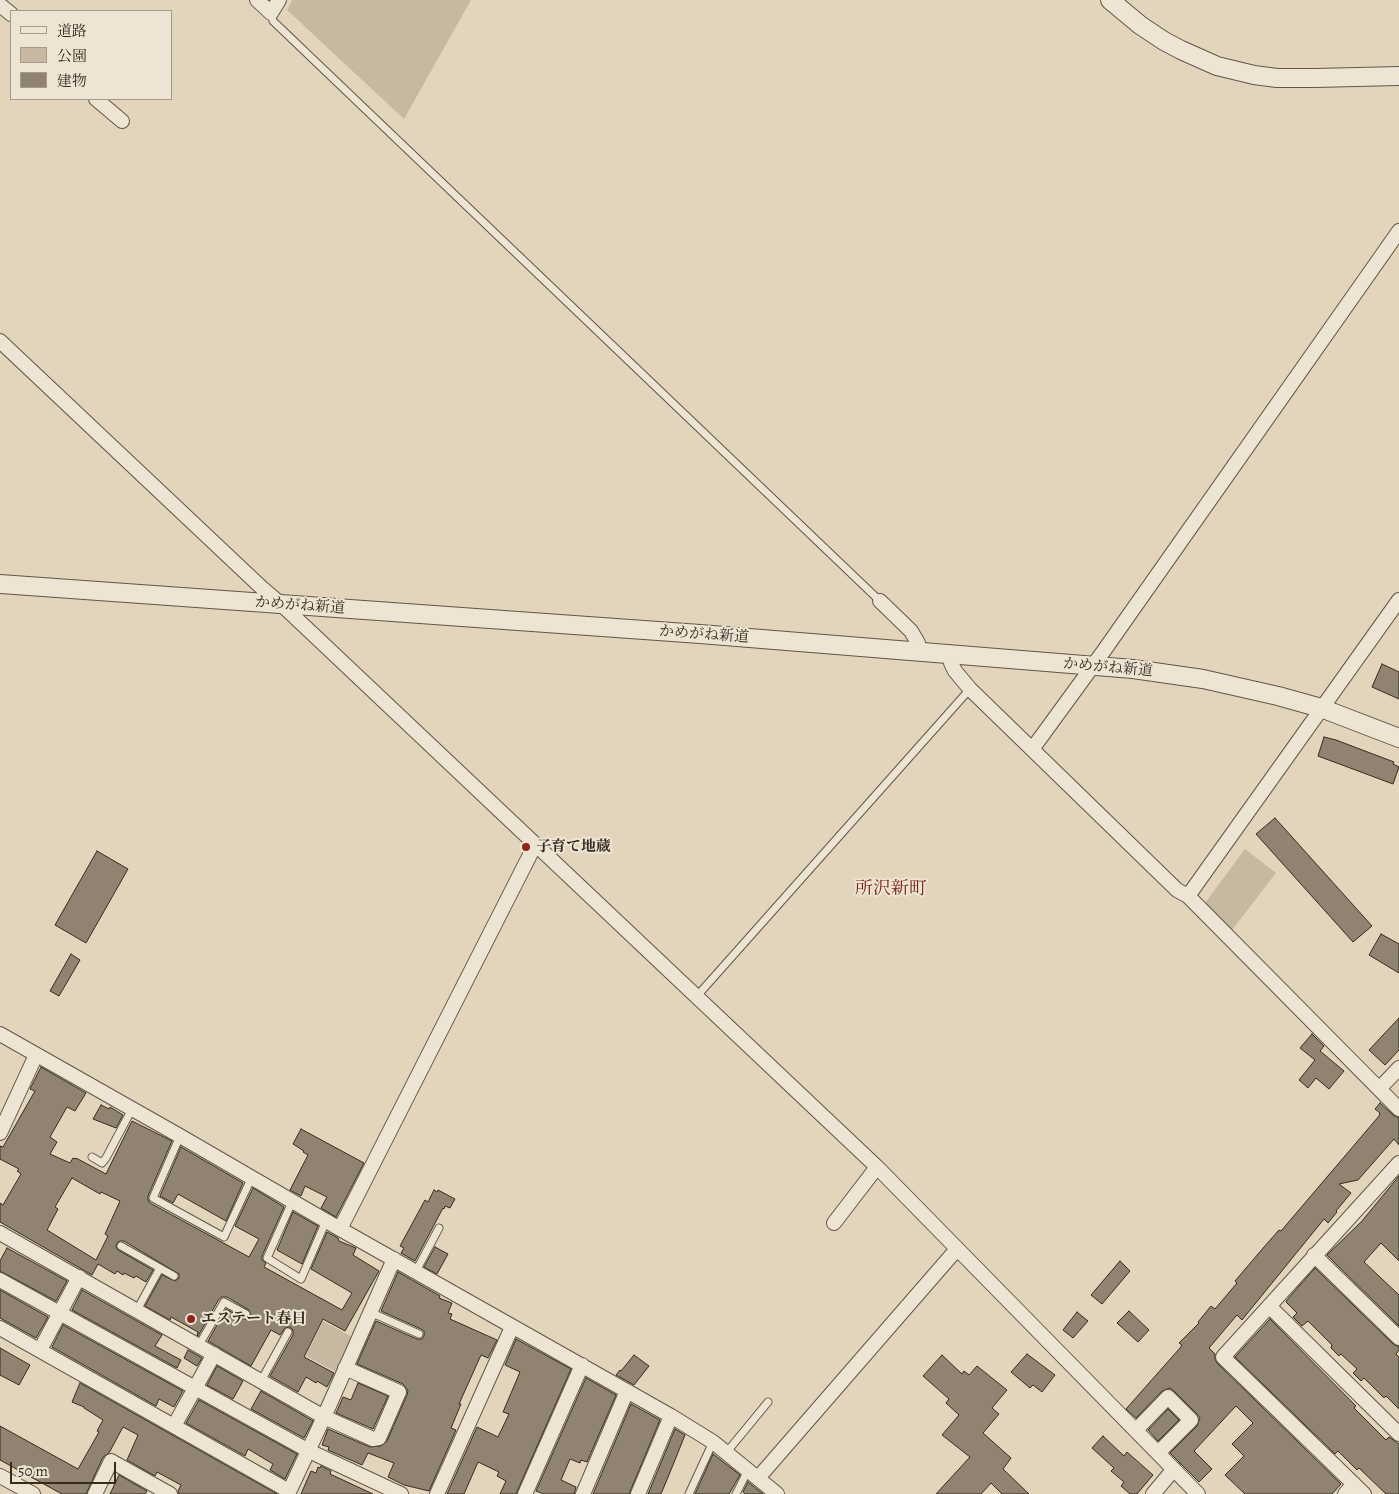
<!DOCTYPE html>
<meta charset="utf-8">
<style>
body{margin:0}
#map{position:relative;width:1399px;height:1494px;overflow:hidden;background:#e3d5bc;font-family:Alegreya,"Noto Serif JP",serif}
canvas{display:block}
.legend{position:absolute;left:10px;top:10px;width:162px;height:90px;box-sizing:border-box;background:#ede4d3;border:1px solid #a49a8b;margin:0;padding:6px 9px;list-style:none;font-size:15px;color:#362b1f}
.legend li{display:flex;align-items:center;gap:10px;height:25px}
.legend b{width:25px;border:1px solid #a49a8b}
.scale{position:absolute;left:10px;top:1462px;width:106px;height:22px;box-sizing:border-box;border:2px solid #362b1f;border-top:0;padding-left:6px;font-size:15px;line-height:18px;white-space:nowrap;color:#362b1f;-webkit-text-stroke:4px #ede4d3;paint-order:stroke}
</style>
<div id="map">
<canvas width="1399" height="1494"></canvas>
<ul class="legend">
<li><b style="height:6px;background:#ede4d3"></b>道路</li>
<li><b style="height:14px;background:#c6b8a1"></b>公園</li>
<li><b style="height:14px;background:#908371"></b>建物</li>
</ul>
<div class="scale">50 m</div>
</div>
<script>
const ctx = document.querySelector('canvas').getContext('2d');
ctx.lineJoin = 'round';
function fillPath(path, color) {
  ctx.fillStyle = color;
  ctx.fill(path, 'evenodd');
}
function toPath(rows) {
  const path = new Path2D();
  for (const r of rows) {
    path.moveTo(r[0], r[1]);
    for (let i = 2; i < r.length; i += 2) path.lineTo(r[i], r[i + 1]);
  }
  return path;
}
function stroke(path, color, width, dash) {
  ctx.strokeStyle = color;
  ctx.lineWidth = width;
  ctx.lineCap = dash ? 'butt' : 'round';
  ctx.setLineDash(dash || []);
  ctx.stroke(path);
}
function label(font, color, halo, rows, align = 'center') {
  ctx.font = font + ' Alegreya,"Noto Serif JP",serif';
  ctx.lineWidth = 4;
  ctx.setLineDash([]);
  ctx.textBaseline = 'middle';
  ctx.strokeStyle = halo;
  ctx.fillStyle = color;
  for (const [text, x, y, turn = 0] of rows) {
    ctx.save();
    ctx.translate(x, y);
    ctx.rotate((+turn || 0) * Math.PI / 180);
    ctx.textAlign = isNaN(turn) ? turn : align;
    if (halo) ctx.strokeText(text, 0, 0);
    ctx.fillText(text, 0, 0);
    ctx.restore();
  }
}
fillPath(toPath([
 [292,0,471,0,404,119,287,10],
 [1245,849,1276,873,1232,930,1205,903],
 [323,1321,354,1338,338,1373,306,1356]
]), '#c6b8a1');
const building = toPath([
 [1382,664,1399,672,1399,699,1372,687,1382,664],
 [1324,737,1336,740,1394,762,1393,764,1399,767,1393,784,1318,756,1324,737],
 [1275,818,1372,926,1353,942,1256,834,1275,818],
 [97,851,128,869,86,943,55,925,97,851],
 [1381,934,1399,944,1399,973,1369,955,1381,934],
 [71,954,80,960,59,996,50,991,71,954],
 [1399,1018,1399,1050,1385,1065,1369,1050,1399,1018],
 [1312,1034,1324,1046,1320,1051,1344,1071,1329,1089,1316,1078,1308,1088,1299,1080,1315,1060,1300,1048,1312,1034],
 [41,1067,86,1093,75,1111,67,1107,50,1137,57,1142,50,1154,70,1163,73,1158,75,1159,76,1158,106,1174,132,1121,172,1141,148,1196,148,1200,150,1203,249,1257,259,1239,235,1226,253,1188,284,1207,262,1256,262,1260,266,1263,264,1267,342,1310,352,1293,311,1269,327,1232,338,1238,339,1241,356,1248,353,1255,379,1271,345,1331,323,1319,304,1357,334,1373,327,1387,317,1381,316,1383,306,1377,298,1392,270,1376,293,1335,293,1330,290,1327,285,1328,280,1335,271,1330,251,1366,208,1341,226,1309,244,1319,248,1319,251,1316,249,1310,227,1297,222,1297,219,1299,198,1336,197,1335,198,1332,171,1317,170,1320,145,1306,162,1275,175,1281,179,1278,179,1274,124,1241,120,1241,117,1243,116,1247,118,1250,153,1270,146,1282,136,1276,134,1278,124,1273,123,1275,117,1271,115,1274,98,1264,92,1275,0,1222,0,1203,3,1205,21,1174,17,1171,19,1169,0,1159,0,1146,3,1147,35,1091,30,1089,41,1067],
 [72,1178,100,1194,101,1192,120,1201,105,1234,108,1236,96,1260,47,1230,58,1209,55,1207,72,1178],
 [1380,1103,1393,1115,1399,1118,1399,1145,1394,1139,1358,1180,1339,1184,1351,1193,1336,1211,1337,1212,1328,1223,1324,1219,1242,1320,1237,1315,1209,1348,1215,1354,1215,1359,1217,1363,1341,1484,1332,1494,1245,1494,1225,1475,1244,1456,1232,1444,1253,1423,1236,1406,1194,1451,1212,1469,1199,1482,1170,1453,1197,1426,1200,1418,1197,1414,1174,1391,1170,1388,1162,1391,1136,1418,1126,1409,1180,1348,1182,1345,1179,1343,1199,1323,1198,1322,1211,1306,1215,1309,1237,1283,1235,1281,1264,1247,1279,1230,1281,1231,1379,1116,1380,1113,1375,1109,1380,1103],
 [101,1105,109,1109,110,1107,123,1115,116,1128,93,1119,101,1105],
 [301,1129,364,1163,336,1217,321,1208,327,1197,305,1186,301,1196,290,1190,308,1155,303,1152,304,1151,293,1144,301,1129],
 [181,1147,243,1183,226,1221,178,1194,173,1203,160,1196,181,1147],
 [1399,1176,1399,1261,1381,1243,1364,1262,1399,1295,1399,1326,1327,1255,1362,1221,1399,1176],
 [434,1190,437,1192,438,1190,455,1199,450,1208,445,1206,444,1209,443,1208,415,1261,401,1253,404,1248,400,1246,425,1200,428,1202,434,1190],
 [293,1212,318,1226,302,1264,277,1250,293,1212],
 [435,1247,448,1254,437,1274,424,1267,435,1247],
 [7,1248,67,1281,56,1301,0,1271,0,1261,7,1248],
 [1120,1261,1130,1271,1102,1304,1091,1295,1120,1261],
 [1315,1268,1393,1344,1399,1347,1399,1350,1396,1354,1399,1357,1399,1409,1386,1396,1384,1398,1364,1378,1361,1381,1353,1373,1357,1369,1341,1354,1339,1356,1331,1348,1332,1345,1308,1321,1302,1326,1293,1317,1297,1313,1286,1302,1287,1300,1315,1268],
 [398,1272,440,1296,439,1298,452,1303,448,1313,452,1314,450,1319,497,1340,488,1358,481,1355,459,1404,461,1404,451,1428,456,1430,429,1491,404,1485,388,1477,394,1463,368,1453,362,1465,328,1450,329,1447,322,1445,328,1429,370,1447,381,1446,387,1441,407,1395,408,1391,403,1384,357,1364,376,1321,417,1339,422,1339,424,1336,424,1331,421,1329,381,1311,398,1272],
 [0,1290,48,1317,36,1338,0,1318,0,1290],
 [82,1290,162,1335,155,1346,181,1360,177,1368,72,1310,82,1290],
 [1129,1311,1149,1330,1138,1342,1117,1323,1129,1311],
 [1077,1312,1088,1321,1073,1338,1063,1330,1077,1312],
 [1270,1319,1356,1406,1354,1408,1386,1440,1389,1437,1399,1444,1399,1494,1386,1494,1359,1468,1357,1470,1338,1451,1335,1454,1235,1357,1270,1319],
 [63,1325,183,1391,174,1407,159,1399,156,1406,52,1347,63,1325],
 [516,1339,571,1369,516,1494,500,1494,506,1481,497,1476,499,1472,478,1462,464,1494,447,1494,477,1427,498,1437,509,1414,503,1412,520,1372,505,1365,516,1339],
 [0,1348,30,1365,19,1385,0,1375,0,1348],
 [188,1350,202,1358,197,1366,184,1358,188,1350],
 [1027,1354,1055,1375,1042,1392,1033,1385,1030,1388,1011,1372,1027,1354],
 [634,1355,649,1366,634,1385,616,1375,620,1370,621,1371,634,1355],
 [942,1355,962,1374,964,1371,969,1375,977,1366,1007,1390,992,1408,999,1414,983,1433,1011,1458,1003,1469,1029,1494,1002,1494,991,1483,981,1494,936,1494,970,1457,942,1435,959,1415,946,1403,949,1399,923,1376,942,1355],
 [217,1366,243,1381,233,1399,207,1385,217,1366],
 [586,1378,616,1395,587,1462,581,1460,580,1463,570,1459,561,1480,576,1487,574,1494,544,1494,536,1491,586,1378],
 [80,1383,277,1494,179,1494,178,1491,181,1485,157,1472,155,1476,127,1460,138,1435,123,1427,109,1453,103,1457,86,1494,62,1494,0,1460,0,1426,78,1469,99,1432,97,1431,103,1420,84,1408,84,1407,72,1402,80,1383],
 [358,1383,388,1396,373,1429,336,1413,343,1397,351,1400,358,1383],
 [261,1391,313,1421,304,1438,251,1409,261,1391],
 [199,1400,297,1454,285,1479,270,1470,273,1464,248,1449,245,1456,186,1423,199,1400],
 [631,1404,660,1420,629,1494,593,1494,631,1404],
 [1168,1409,1179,1420,1158,1441,1148,1430,1168,1409],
 [675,1429,685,1435,673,1465,661,1494,648,1494,675,1429],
 [1103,1436,1124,1456,1127,1452,1153,1475,1137,1494,1130,1494,1121,1486,1124,1482,1111,1471,1114,1468,1092,1448,1103,1436],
 [713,1454,740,1475,729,1494,695,1494,713,1454],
 [321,1466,331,1471,330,1474,373,1494,301,1494,311,1471,316,1473,318,1467,320,1468,321,1466],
 [119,1475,147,1491,145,1494,110,1494,119,1475],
 [748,1482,763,1494,745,1494,743,1492,748,1482]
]);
fillPath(building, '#908371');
stroke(building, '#362b1f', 1);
const service = toPath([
 [271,13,273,21,880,601],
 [697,996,970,689],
 [180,1136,153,1198,224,1237,251,1179],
 [92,1157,102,1163,106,1158,132,1109],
 [292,1202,267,1258,301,1279,326,1221],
 [121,1246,174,1276],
 [416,1271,439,1228],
 [137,1310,160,1268],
 [370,1312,419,1334],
 [199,1345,224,1302,246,1314],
 [261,1381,288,1332],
 [726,1453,768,1402],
 [689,1494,713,1442],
 [736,1494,748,1470]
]);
const minor = toPath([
 [257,0,271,13,279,0],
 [0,5,11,14],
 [96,99,122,121],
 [0,341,262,588,282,605,877,1167,1198,1494],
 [880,601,911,631,918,643,918,653],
 [951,656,951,663,955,671,970,689,1177,890,1188,896,1399,1109],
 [1033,748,1103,652,1399,231],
 [1188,896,1399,600],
 [0,1034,180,1136,340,1229,671,1416,713,1442,777,1494],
 [1379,1089,1399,1068],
 [0,1133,36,1055],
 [834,1223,877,1167],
 [340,1229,535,845],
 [0,1233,324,1417,373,1439,379,1438,399,1392,345,1368],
 [1314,1255,1399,1338],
 [0,1280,309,1451,401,1494],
 [1269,1306,1399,1434],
 [0,1328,289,1491],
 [40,1350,79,1277],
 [174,1426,214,1354],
 [1136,1430,1168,1397,1191,1420,1158,1453],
 [0,1476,33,1494],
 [758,1478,957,1249],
 [95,1494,111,1461,170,1494],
 [288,1494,324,1417,394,1259],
 [437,1494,512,1327],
 [525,1494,582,1365],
 [583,1494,627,1391],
 [638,1494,671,1416],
 [1153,1494,1174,1469],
 [1345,1494,1354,1484],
 [1364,1494,1223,1357,1399,1163]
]);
const tertiary = toPath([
 [1110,0,1140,25,1164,41,1181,50,1217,66,1254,75,1277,78,1315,78,1399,76],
 [0,584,700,634,1133,669,1203,679,1278,696,1321,708,1399,738]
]);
stroke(service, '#615646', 9);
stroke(minor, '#615646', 16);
stroke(tertiary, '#615646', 20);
stroke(service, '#ede4d3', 7);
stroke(minor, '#ede4d3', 14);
stroke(tertiary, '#ede4d3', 18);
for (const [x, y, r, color] of [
 [526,847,5,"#8f2418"],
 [191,1319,5,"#8f2418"]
]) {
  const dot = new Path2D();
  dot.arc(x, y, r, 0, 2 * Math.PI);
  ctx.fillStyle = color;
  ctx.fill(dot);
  stroke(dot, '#ede4d3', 2);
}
label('15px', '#362b1f', '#ede4d3', [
 ["かめがね新道",300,606,4],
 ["かめがね新道",704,635,4],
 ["かめがね新道",1108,668,5]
]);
label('bold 15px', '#362b1f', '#ede4d3', [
 ["子育て地蔵",536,847],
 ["エステート春日",201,1319]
], 'left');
label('18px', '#7a1f14', '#ede4d3', [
 ["所沢新町",891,890]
]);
</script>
